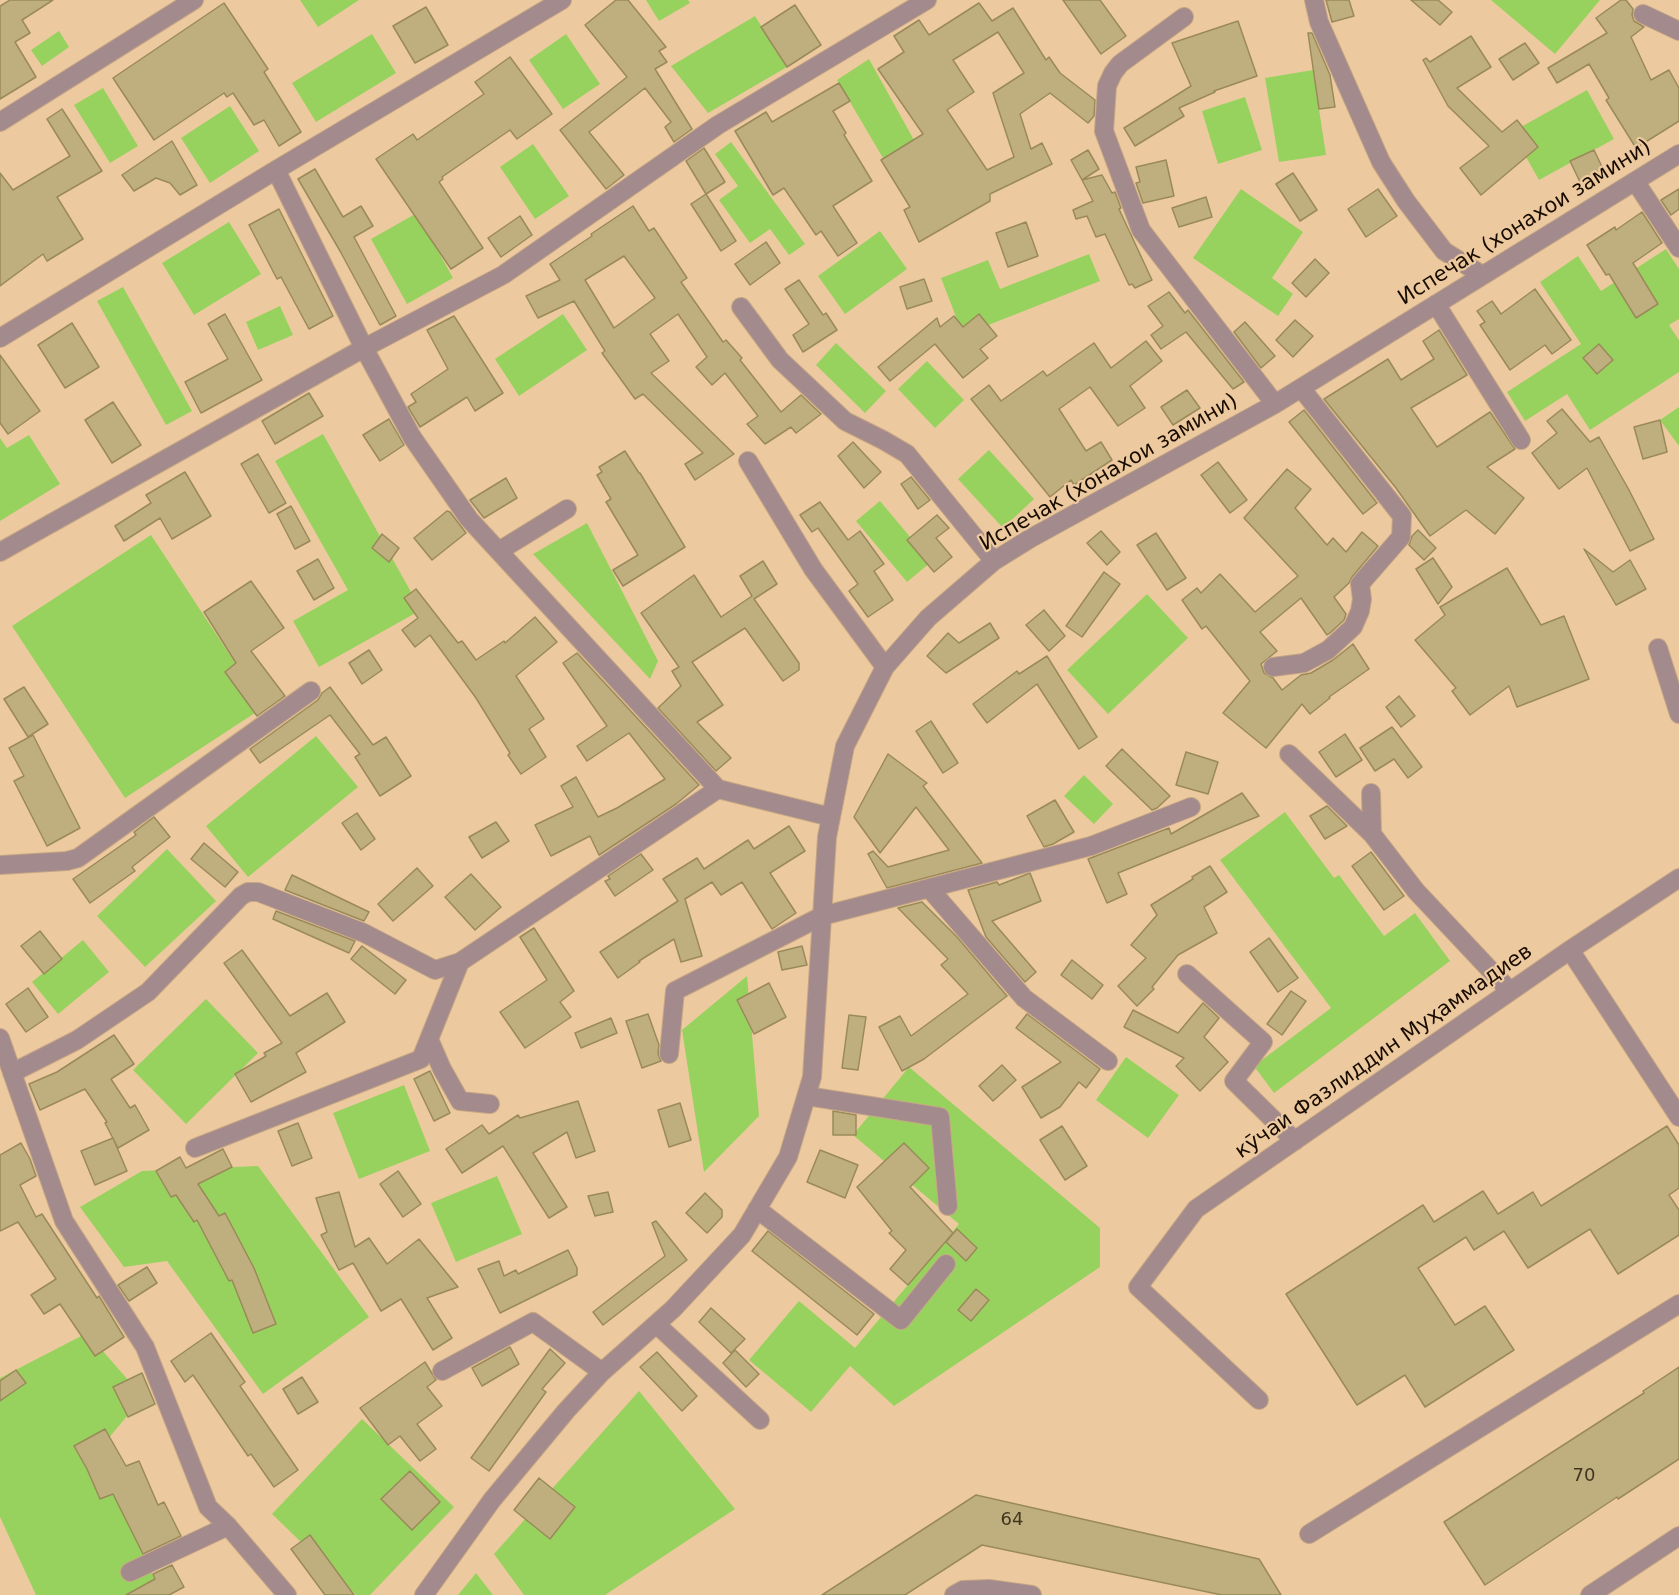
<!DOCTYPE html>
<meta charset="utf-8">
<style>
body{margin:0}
canvas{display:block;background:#edc99f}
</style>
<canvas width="1679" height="1595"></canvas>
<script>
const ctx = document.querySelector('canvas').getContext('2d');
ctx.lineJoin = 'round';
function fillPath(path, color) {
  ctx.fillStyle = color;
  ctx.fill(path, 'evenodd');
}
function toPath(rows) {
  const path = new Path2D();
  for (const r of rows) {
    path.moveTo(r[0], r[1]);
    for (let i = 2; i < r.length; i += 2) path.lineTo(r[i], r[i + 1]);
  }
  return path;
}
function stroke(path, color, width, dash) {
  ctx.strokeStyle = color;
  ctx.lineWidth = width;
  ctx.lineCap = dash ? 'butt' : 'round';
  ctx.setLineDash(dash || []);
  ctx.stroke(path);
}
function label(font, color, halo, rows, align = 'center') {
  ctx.font = font + ' "DejaVu Sans",sans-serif';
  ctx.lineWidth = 4.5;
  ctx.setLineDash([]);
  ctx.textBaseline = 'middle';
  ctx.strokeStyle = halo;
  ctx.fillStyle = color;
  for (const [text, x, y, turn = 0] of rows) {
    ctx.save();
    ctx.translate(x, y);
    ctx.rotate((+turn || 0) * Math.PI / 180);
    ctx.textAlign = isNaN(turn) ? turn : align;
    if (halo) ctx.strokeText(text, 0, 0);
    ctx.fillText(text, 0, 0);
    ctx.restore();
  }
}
fillPath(toPath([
 [300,0,359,0,318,27],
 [646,0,688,0,690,3,659,21],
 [1491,0,1600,0,1555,54],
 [755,16,787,67,708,113,671,66],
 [59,31,69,47,42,66,31,50],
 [372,34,396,73,316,122,292,83],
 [566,34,600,84,563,109,529,60],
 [869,59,914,140,883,158,837,80],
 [1313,70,1326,155,1279,162,1265,78],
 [103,88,138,146,110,163,74,105],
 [1587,90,1614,139,1539,180,1512,132],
 [1245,97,1262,150,1218,164,1202,111],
 [230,106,259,151,210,183,181,138],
 [731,142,805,244,789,255,770,229,750,243,719,200,738,186,715,154],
 [533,144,569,196,535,219,500,167],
 [1241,189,1303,232,1272,278,1293,294,1278,316,1193,258],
 [417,213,453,278,407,304,371,239],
 [229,222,261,274,194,315,162,263],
 [880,231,907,269,845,314,818,276],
 [1666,249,1679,269,1679,319,1669,325,1679,340,1679,372,1590,430,1567,394,1525,421,1507,392,1581,344,1540,282,1578,256,1601,291],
 [1089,254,1100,281,963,335,941,278,988,260,1000,289],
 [123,287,192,411,166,425,97,301],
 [280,306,293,335,258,350,246,322],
 [563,314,587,350,519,396,495,359],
 [836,343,886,391,865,413,816,365],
 [927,361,964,400,935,428,898,389],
 [1679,407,1679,446,1660,420],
 [323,434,421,610,319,667,293,621,348,590,275,461],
 [29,435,60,484,0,521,0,438,7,448],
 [989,450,1034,499,1003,528,958,479],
 [880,501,931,562,907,582,856,521],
 [587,523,658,661,650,679,533,554],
 [151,535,264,707,125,798,12,626],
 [1147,594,1188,638,1108,714,1067,670],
 [316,736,358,787,248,877,206,826],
 [1084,775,1113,804,1094,824,1064,796],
 [1285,812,1334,878,1339,875,1384,936,1415,913,1450,961,1274,1093,1254,1066,1331,1008,1220,860],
 [167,849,216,901,145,967,97,916],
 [83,940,109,972,58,1014,32,982],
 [747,976,759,1116,704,1172,682,1030],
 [206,999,258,1053,186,1124,133,1070],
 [1126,1057,1179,1095,1148,1138,1096,1100],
 [909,1067,1100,1228,1100,1267,894,1406,850,1366,811,1412,749,1360,799,1301,855,1348,959,1224,853,1135],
 [404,1085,430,1151,359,1179,333,1113],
 [258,1166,369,1317,263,1394,167,1261,124,1267,80,1207,142,1171],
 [497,1176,522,1234,456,1262,431,1203],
 [87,1333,143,1397,97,1452,162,1595,36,1595,0,1517,0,1378],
 [639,1391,735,1509,605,1595,524,1595,494,1554],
 [362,1419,454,1507,370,1595,356,1595,272,1514],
 [476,1573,493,1595,458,1595]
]), '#98d25e');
const building = toPath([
 [10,0,53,0,22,20,30,33,15,42,36,77,0,99,0,6,10,0],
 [616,0,628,0,666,47,659,51,667,62,655,69,692,129,674,142,665,127,671,122,645,88,589,132,624,175,606,189,560,130,627,77,585,25,616,0],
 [1063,0,1100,0,1126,36,1101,54,1063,0],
 [1326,0,1349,0,1354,16,1332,22,1326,0],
 [1411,0,1438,0,1452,12,1440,25,1411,0],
 [1621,0,1626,0,1633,9,1632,15,1634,21,1644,27,1631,37,1651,80,1669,70,1679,88,1679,121,1636,148,1606,100,1609,98,1589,64,1557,83,1548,68,1607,33,1596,18,1621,0],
 [224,3,268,69,264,72,301,132,279,146,264,120,254,125,233,93,227,97,224,93,154,140,113,78,224,3],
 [979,3,992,21,1013,8,1046,60,1049,57,1060,73,1095,100,1094,116,1088,123,1050,93,1020,114,1031,149,1042,143,1052,164,990,194,990,201,919,242,904,210,910,207,881,160,923,134,878,69,904,52,894,36,919,20,929,35,979,3],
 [998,32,1024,73,993,93,1014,157,987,170,947,110,974,92,953,60,998,32],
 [795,5,821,45,787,67,761,27,795,5],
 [426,7,448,45,415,63,393,26,426,7],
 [1238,21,1257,76,1214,91,1215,92,1179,108,1184,116,1135,146,1124,128,1191,86,1172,43,1238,21],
 [1308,33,1312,33,1330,75,1335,107,1319,109,1308,33],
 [1471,36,1491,67,1457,88,1502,132,1517,120,1538,147,1481,195,1460,168,1489,146,1448,106,1423,60,1426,58,1430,62,1471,36],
 [1525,43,1539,63,1513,80,1499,59,1525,43],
 [510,57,552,114,517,139,510,130,442,177,443,179,439,182,483,248,451,269,376,159,413,134,417,140,484,94,475,82,510,57],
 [839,83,850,101,833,111,846,133,844,135,872,181,833,206,857,243,838,256,821,231,816,235,784,188,773,195,735,131,766,112,772,122,839,83],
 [62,109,102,171,57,197,83,239,47,261,43,254,0,286,0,173,13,190,70,156,47,119,62,109],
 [172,141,197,185,180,195,170,183,156,178,134,191,122,175,172,141],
 [704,148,725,182,706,194,686,161,704,148],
 [1088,150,1099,169,1082,180,1071,160,1088,150],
 [1594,150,1604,171,1580,182,1570,161,1594,150],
 [1166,160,1174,196,1143,203,1136,183,1140,182,1136,167,1166,160],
 [315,169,343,217,361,206,373,226,354,237,396,316,380,325,340,251,298,179,315,169],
 [1293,173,1317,210,1300,221,1276,184,1293,173],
 [1102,175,1112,193,1115,192,1121,208,1119,209,1152,280,1135,288,1132,284,1129,285,1105,234,1096,237,1087,216,1076,219,1073,210,1093,201,1082,180,1102,175],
 [1378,189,1397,216,1366,237,1348,209,1378,189],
 [1679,189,1679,209,1671,215,1661,200,1679,189],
 [706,194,736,241,721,251,691,204,706,194],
 [1206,197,1212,217,1179,227,1172,208,1206,197],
 [633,206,649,231,654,228,687,278,681,282,723,342,726,340,742,358,740,360,781,412,801,395,821,414,796,433,791,427,765,444,747,424,758,416,725,373,712,385,696,367,707,357,678,314,650,334,669,361,651,373,734,454,695,480,685,464,703,453,643,394,635,399,602,353,605,351,574,301,538,318,526,296,560,280,550,264,592,236,591,234,633,206],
 [624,256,655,298,614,328,585,280,624,256],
 [279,209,333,316,309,329,281,277,277,279,249,225,279,209],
 [1642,212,1662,243,1633,263,1658,304,1636,318,1609,274,1606,275,1587,245,1615,227,1616,230,1642,212],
 [520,216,532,235,501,257,488,238,520,216],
 [1026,222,1038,256,1008,267,996,233,1026,222],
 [766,242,780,263,750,285,735,264,766,242],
 [1315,259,1329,273,1306,297,1292,283,1315,259],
 [924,279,932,301,907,309,900,287,924,279],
 [799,280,823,315,826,313,837,330,803,352,793,335,809,324,785,289,799,280],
 [1535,289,1571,340,1552,354,1545,345,1510,370,1480,325,1485,322,1477,311,1492,301,1501,314,1535,289],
 [1169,292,1185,313,1188,310,1244,382,1233,389,1186,332,1161,349,1151,335,1163,326,1148,306,1169,292],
 [225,314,262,380,201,413,185,382,228,359,208,324,225,314],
 [979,314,997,336,980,349,988,358,963,378,935,344,890,381,878,367,937,318,940,327,954,316,963,327,979,314],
 [454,316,503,393,475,411,467,397,420,427,408,407,416,402,411,394,448,369,427,330,454,316],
 [1295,320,1313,336,1293,357,1276,340,1295,320],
 [1245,322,1275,356,1261,368,1234,332,1245,322],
 [72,323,99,367,65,388,38,345,72,323],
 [1439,330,1467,375,1411,408,1437,447,1490,412,1515,449,1487,467,1524,498,1495,534,1466,510,1430,536,1396,488,1324,399,1388,359,1401,380,1434,359,1423,341,1439,330],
 [1146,341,1162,361,1130,386,1145,408,1118,426,1090,387,1059,409,1086,451,1101,442,1112,460,1074,485,1071,480,1050,497,971,399,989,385,1001,401,1043,371,1047,376,1094,343,1111,368,1146,341],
 [1599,344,1613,360,1597,374,1583,358,1599,344],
 [0,355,40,411,8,434,0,423,0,355],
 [1187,390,1200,408,1173,425,1161,407,1187,390],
 [309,393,323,416,275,444,262,421,309,393],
 [113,402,141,445,112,463,85,420,113,402],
 [1562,409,1590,442,1599,437,1629,490,1654,539,1630,551,1587,468,1559,489,1532,453,1557,433,1547,421,1562,409],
 [1304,410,1377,503,1363,514,1289,422,1304,410],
 [389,419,404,445,380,461,363,435,389,419],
 [1660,420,1667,452,1643,459,1634,427,1660,420],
 [853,442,881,472,864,488,838,456,853,442],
 [625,451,639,473,640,473,685,547,623,586,613,570,638,555,606,502,611,499,597,475,602,472,599,467,625,451],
 [258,454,286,503,269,513,241,464,258,454],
 [1218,462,1247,500,1230,513,1201,475,1218,462],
 [1287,469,1311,489,1295,508,1327,545,1333,538,1346,552,1362,532,1378,546,1352,577,1349,583,1334,597,1346,614,1344,620,1330,633,1327,635,1301,598,1260,632,1277,651,1261,664,1264,673,1273,678,1282,690,1301,675,1311,673,1333,660,1353,644,1369,669,1329,697,1330,698,1310,714,1302,704,1266,748,1223,713,1250,681,1206,626,1202,629,1182,600,1197,588,1201,593,1220,574,1255,612,1298,576,1244,518,1287,469],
 [185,472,211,516,172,539,160,518,124,541,115,526,151,503,146,495,185,472],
 [911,477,930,500,918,509,901,484,911,477],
 [506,478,517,498,484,518,470,500,506,478],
 [820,502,848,540,860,531,884,564,874,571,893,600,868,617,849,591,858,584,818,528,812,532,800,515,820,502],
 [291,506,310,541,295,549,277,514,291,506],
 [447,511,450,512,466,533,432,560,414,538,447,511],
 [937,515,949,528,936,538,952,557,934,572,907,540,937,515],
 [1418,530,1436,548,1424,560,1409,545,1412,536,1418,530],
 [1101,531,1120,552,1107,565,1087,543,1101,531],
 [1156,533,1186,578,1167,590,1137,545,1156,533],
 [382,534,399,548,389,562,372,548,382,534],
 [1584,549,1613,572,1630,560,1646,589,1616,605,1584,549],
 [1433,558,1452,587,1438,604,1416,569,1433,558],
 [318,559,334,588,314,600,297,571,318,559],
 [763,561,777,584,754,599,799,663,799,670,783,681,745,628,692,662,723,705,697,722,731,758,716,771,658,708,681,686,672,671,679,667,641,613,694,575,721,617,752,596,740,576,763,561],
 [1507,568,1541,625,1564,616,1589,679,1517,707,1509,686,1470,715,1452,691,1456,688,1415,640,1445,615,1440,607,1507,568],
 [1104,572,1120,584,1082,637,1066,626,1104,572],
 [251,581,284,628,251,651,285,696,257,716,225,672,236,663,204,612,251,581],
 [416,589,458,643,462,641,476,660,504,641,505,643,535,617,557,642,516,676,544,719,529,729,546,757,521,774,508,755,510,753,476,698,430,635,415,647,402,630,418,618,404,598,416,589],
 [1044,610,1065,636,1049,651,1026,625,1044,610],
 [990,623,999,638,946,673,927,656,948,633,959,643,990,623],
 [369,650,382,670,362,684,349,663,369,650],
 [577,653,699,785,676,804,599,855,590,836,551,856,535,825,573,807,561,786,576,777,598,817,617,808,665,779,629,733,587,761,577,746,607,726,563,663,577,653],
 [1047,656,1097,737,1079,749,1037,684,987,723,973,704,1017,671,1019,674,1047,656],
 [24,687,48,724,28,737,4,699,24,687],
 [330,687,373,745,386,737,411,776,380,796,355,757,360,754,330,715,260,763,250,749,318,700,322,693,330,687],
 [1399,696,1415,716,1401,727,1386,707,1399,696],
 [931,721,958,763,943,773,916,731,931,721],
 [1392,727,1422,767,1408,778,1394,759,1375,771,1360,748,1392,727],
 [1345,734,1362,760,1336,777,1319,752,1345,734],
 [33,735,80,828,47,846,14,781,24,776,9,748,33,735],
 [1122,749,1170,796,1157,808,1152,810,1106,766,1122,749],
 [1186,752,1218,762,1208,794,1176,785,1186,752],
 [888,754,927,783,923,786,982,863,887,888,868,854,873,851,888,867,949,850,916,807,880,853,854,817,888,754],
 [1242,793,1259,816,1118,873,1127,894,1107,903,1088,859,1169,828,1171,834,1242,793],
 [1055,800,1074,832,1053,844,1044,847,1027,816,1055,800],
 [1327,806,1347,826,1325,839,1310,816,1327,806],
 [357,813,375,839,361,850,342,823,357,813],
 [154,817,170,837,132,867,135,871,90,903,73,879,136,835,134,832,154,817],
 [496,822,509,841,482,858,469,837,496,822],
 [789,826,805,851,770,873,796,913,772,929,742,882,721,895,712,882,685,899,702,956,681,962,674,939,639,961,640,962,618,978,600,952,678,901,663,879,697,858,704,869,748,840,754,849,789,826],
 [204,843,238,872,225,887,191,859,204,843],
 [1371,852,1404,896,1384,910,1352,866,1371,852],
 [641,854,653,870,615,896,605,881,610,879,608,876,641,854],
 [1210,866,1227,892,1204,907,1217,933,1178,955,1152,987,1154,989,1137,1006,1118,986,1146,958,1131,945,1157,915,1151,905,1193,879,1192,877,1210,866],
 [417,868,433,886,393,921,378,904,417,868],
 [1030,873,1041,901,992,921,1036,972,1025,982,986,937,968,890,997,882,999,885,1030,873],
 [471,874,501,907,475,930,445,897,471,874],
 [292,875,369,912,364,921,285,890,292,875],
 [922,902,957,937,1007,996,924,1059,902,1071,879,1027,900,1016,911,1036,968,994,941,965,948,959,898,908,922,902],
 [276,911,355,941,349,953,273,919,276,911],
 [534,928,574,991,560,1002,571,1017,525,1048,500,1012,547,980,520,937,534,928],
 [40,931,62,959,44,974,21,946,40,931],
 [1269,938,1298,978,1278,992,1250,952,1269,938],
 [362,946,406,980,395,994,351,959,362,946],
 [802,946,807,965,782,970,778,952,802,946],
 [242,950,290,1016,327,993,345,1022,296,1053,306,1072,251,1102,235,1074,266,1056,264,1053,282,1043,224,963,242,950],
 [1072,960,1103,985,1092,999,1061,975,1072,960],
 [769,983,786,1017,754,1034,737,1000,769,983],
 [28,988,48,1017,26,1032,6,1004,28,988],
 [1291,991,1306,1001,1282,1035,1267,1024,1291,991],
 [1203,1003,1219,1018,1204,1037,1228,1062,1200,1091,1176,1066,1184,1058,1124,1027,1133,1010,1178,1033,1203,1003],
 [648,1014,659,1045,658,1054,661,1061,642,1068,626,1021,648,1014],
 [1027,1014,1100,1069,1086,1088,1079,1082,1060,1107,1041,1118,1022,1087,1061,1062,1016,1028,1027,1014],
 [849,1015,866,1017,858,1070,842,1068,849,1015],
 [611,1018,617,1033,581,1048,575,1033,611,1018],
 [114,1035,134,1064,111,1079,130,1108,135,1105,149,1130,118,1148,105,1123,107,1122,85,1089,40,1110,29,1084,57,1072,114,1035],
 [1002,1065,1016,1080,993,1101,979,1086,1002,1065],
 [430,1071,450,1113,434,1121,414,1079,430,1071],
 [578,1101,595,1151,576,1158,567,1132,533,1153,567,1207,549,1218,503,1146,462,1173,446,1149,482,1125,489,1134,518,1115,520,1118,578,1101],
 [680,1103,691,1140,669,1147,658,1110,680,1103],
 [833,1111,856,1115,856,1135,833,1135,833,1111],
 [298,1123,312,1158,292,1166,278,1131,298,1123],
 [1062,1126,1087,1166,1065,1180,1040,1140,1062,1126],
 [1667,1126,1679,1145,1679,1188,1669,1195,1679,1210,1679,1235,1618,1274,1590,1229,1528,1268,1504,1231,1474,1250,1466,1237,1418,1268,1455,1325,1485,1306,1514,1350,1425,1407,1405,1375,1357,1405,1286,1294,1423,1205,1434,1222,1483,1191,1498,1214,1533,1192,1541,1206,1667,1126],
 [113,1138,127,1171,95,1185,81,1151,113,1138],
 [21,1143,30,1159,36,1176,20,1185,36,1217,42,1214,97,1298,99,1296,124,1337,95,1356,60,1304,44,1314,31,1295,56,1279,18,1222,0,1231,0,1155,21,1143],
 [904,1143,929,1168,910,1187,953,1233,908,1285,890,1269,906,1250,889,1233,892,1231,857,1187,904,1143],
 [223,1149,232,1167,198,1184,219,1216,225,1213,254,1268,276,1324,253,1333,232,1280,229,1281,197,1220,194,1222,176,1195,171,1197,156,1171,180,1157,186,1168,223,1149],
 [820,1150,858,1165,845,1198,807,1182,820,1150],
 [398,1171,421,1204,403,1217,380,1184,398,1171],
 [339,1192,355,1247,369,1238,387,1264,419,1239,458,1287,427,1298,452,1338,433,1350,401,1299,381,1311,353,1263,339,1270,321,1235,327,1232,316,1198,339,1192],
 [608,1192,613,1212,595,1216,588,1196,608,1192],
 [705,1193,722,1210,722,1217,707,1233,686,1213,705,1193],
 [656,1221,687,1260,603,1325,593,1312,665,1256,652,1223,656,1221],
 [957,1229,977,1248,966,1261,946,1242,957,1229],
 [768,1231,874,1314,857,1335,752,1251,768,1231],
 [568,1250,577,1268,577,1275,500,1313,478,1269,499,1261,504,1276,516,1270,518,1274,568,1250],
 [147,1267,157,1283,129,1301,118,1285,147,1267],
 [976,1289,989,1300,971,1321,958,1310,976,1289],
 [711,1308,745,1339,731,1353,699,1322,711,1308],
 [211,1333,245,1382,240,1386,298,1470,274,1487,251,1454,248,1456,193,1375,185,1382,171,1361,211,1333],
 [510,1347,519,1364,482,1386,472,1368,510,1347],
 [550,1349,565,1363,542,1389,546,1392,489,1471,471,1458,550,1349],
 [735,1350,759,1374,746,1387,723,1363,735,1350],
 [657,1352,697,1396,682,1411,640,1367,657,1352],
 [425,1362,436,1380,427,1387,442,1406,417,1424,436,1449,420,1461,400,1436,388,1445,360,1408,425,1362],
 [1679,1367,1679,1459,1618,1499,1617,1497,1485,1585,1444,1522,1644,1393,1643,1391,1679,1367],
 [16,1370,26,1383,0,1401,0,1381,16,1370],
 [142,1373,155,1404,128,1417,113,1387,142,1373],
 [302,1377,318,1402,298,1414,283,1389,302,1377],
 [105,1429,126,1466,139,1461,158,1505,164,1502,181,1536,143,1554,113,1494,100,1499,87,1469,74,1446,105,1429],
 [410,1471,440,1502,412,1530,381,1499,410,1471],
 [539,1478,575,1507,550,1539,514,1510,539,1478],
 [976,1495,1259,1559,1281,1595,1222,1595,982,1545,905,1595,822,1595,976,1495],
 [310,1535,354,1595,325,1595,291,1549,310,1535],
 [172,1565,184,1587,169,1595,126,1595,155,1579,153,1574,172,1565]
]);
fillPath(building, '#c0af7e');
stroke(building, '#9a8a5a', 1.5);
const minor = toPath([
 [1314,0,1319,22,1381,162,1406,201,1444,251,1482,275],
 [1643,14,1679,31],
 [1184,17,1120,64,1113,73,1107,86,1104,131,1141,230,1275,404],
 [0,122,194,0],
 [276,170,364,348,412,437,469,519,718,789,831,817],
 [1635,181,1679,248],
 [1436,304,1521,440],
 [741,307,780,360,845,421,883,440,907,454,994,561],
 [0,338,276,170,562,0],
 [748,461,813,569,885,667],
 [499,551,567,509],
 [0,552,364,348,503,275,718,125,927,0],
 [1658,648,1679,714],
 [1273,667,1304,663,1328,650,1353,627,1360,611,1362,599,1360,584,1401,537,1402,516,1301,388],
 [1289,754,1372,834],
 [1371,793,1372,834,1416,891,1510,991],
 [0,865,67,861,78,858,311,691],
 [929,888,1024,998,1108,1061],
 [1570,950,1679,1117],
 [1187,974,1263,1042,1234,1081,1295,1141],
 [0,1038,64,1221,145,1347,208,1507,228,1526,287,1595],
 [429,1039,442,1069,460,1101,490,1104],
 [669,1054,675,991,822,916,1091,846,1191,807],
 [12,1073,77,1040,148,992,241,896,248,892,258,892,364,933,435,970,460,962,718,789],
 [807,1096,940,1117,948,1206],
 [195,1148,421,1059,460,962],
 [757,1209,901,1320,946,1264],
 [656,1324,760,1420],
 [442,1371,533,1322,602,1372],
 [1259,1400,1138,1287,1196,1209,1570,950,1679,878],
 [1309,1534,1679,1304],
 [130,1572,228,1526],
 [424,1595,492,1500,566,1411,602,1372,673,1309,742,1235,788,1157,812,1077,827,837,845,746,885,667,928,618,994,561,1031,538,1275,404,1679,154],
 [954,1595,963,1590,989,1589,1032,1595],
 [1590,1595,1679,1536]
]);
stroke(minor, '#c7a783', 20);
stroke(minor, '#a38a8d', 18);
label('18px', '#423520', null, [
 ["70",1584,1476],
 ["64",1012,1520]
]);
label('21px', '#180c01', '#edc99f', [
 ["Испечак (хонахои замини)",1525,223,-32],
 ["Испечак (хонахои замини)",1109,473,-30],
 ["кӯчаи Фазлиддин Муҳаммадиев",1384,1052,-35]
]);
</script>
